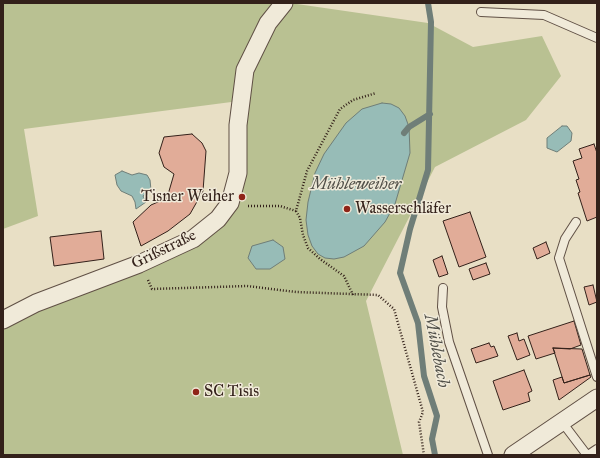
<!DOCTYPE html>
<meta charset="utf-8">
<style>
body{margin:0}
#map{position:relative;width:600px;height:458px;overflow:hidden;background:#e8dfc5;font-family:"IM FELL Great Primer",serif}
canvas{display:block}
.frame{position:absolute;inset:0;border:4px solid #33211a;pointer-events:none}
</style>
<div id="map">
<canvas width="600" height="458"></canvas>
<div class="frame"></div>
</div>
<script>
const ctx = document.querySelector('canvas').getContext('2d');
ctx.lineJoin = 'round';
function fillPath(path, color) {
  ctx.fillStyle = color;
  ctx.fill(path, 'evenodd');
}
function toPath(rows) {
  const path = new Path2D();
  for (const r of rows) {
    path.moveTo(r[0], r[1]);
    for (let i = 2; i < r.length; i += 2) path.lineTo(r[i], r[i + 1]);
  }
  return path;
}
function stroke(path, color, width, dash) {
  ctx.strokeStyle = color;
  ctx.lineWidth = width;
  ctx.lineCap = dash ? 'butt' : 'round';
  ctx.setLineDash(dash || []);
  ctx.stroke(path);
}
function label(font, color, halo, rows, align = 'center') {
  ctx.font = font + ' "IM FELL Great Primer",serif';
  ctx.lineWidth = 3;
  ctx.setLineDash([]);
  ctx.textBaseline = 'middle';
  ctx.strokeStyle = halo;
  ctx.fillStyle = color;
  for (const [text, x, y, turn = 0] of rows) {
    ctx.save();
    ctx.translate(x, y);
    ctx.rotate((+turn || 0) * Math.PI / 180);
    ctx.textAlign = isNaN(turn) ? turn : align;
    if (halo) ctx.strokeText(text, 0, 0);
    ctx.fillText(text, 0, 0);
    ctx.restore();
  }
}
fillPath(toPath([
 [3,3,290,3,428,23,473,47,542,36,561,76,526,120,435,167,366,301,403,455,3,455,3,321,194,241,229,201,239,101,24,129,38,216,3,229]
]), '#b9c192');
const water = toPath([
 [382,103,391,104,399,108,405,116,409,127,410,153,395,204,385,222,364,246,344,257,334,259,325,258,318,254,312,246,308,235,306,220,308,202,315,173,324,154,346,123,362,109,382,103],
 [562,126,567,126,572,133,571,141,557,152,547,148,547,138,562,126],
 [122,171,132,175,139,173,147,175,150,180,151,190,143,196,146,202,136,209,135,202,132,196,121,191,117,185,115,175,122,171],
 [273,240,283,247,285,259,270,269,256,269,248,258,252,246,273,240]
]);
fillPath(water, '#97bcb7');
stroke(water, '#6f7e78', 1);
stroke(toPath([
 [428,3,431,22,428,170,410,229,400,273,418,323,424,376,437,416,432,439,435,455],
 [404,133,409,127,430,114]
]), '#6f7e78', 6);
const building = toPath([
 [192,134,202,143,206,151,203,191,190,214,168,231,141,246,133,222,151,205,167,198,174,174,164,167,159,153,164,137,192,134],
 [594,144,597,153,597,217,587,221,578,193,580,192,576,180,579,179,573,161,582,158,579,149,594,144],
 [470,212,486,257,459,267,443,221,470,212],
 [101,231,104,259,54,266,50,237,101,231],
 [546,242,550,253,537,259,533,248,546,242],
 [442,256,448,274,439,277,433,260,442,256],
 [486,263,490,274,473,280,469,269,486,263],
 [593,285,597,302,589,305,584,287,593,285],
 [574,321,581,345,570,349,553,348,555,353,536,359,528,336,574,321],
 [517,333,519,341,524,339,530,355,517,360,508,336,517,333],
 [489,343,491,347,494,346,498,356,476,363,471,349,489,343],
 [553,348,582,349,590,375,564,383,553,348],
 [524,370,532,391,528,393,530,401,503,410,493,381,524,370],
 [590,375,591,377,559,400,553,380,562,377,564,383,590,375]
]);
fillPath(building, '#e1ac98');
stroke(building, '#33211a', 1);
const lane = toPath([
 [481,12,544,15,597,38],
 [576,222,565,239,559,258,597,377],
 [443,288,442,307,449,342,488,455],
 [562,422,587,455],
 [588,455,597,449]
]);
const street = toPath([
 [3,320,36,303,139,264,193,239,218,219,230,203,238,173,238,125,245,70,268,23,284,3],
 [513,455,597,398]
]);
stroke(lane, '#605045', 10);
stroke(street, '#605045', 19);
stroke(toPath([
 [248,206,280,206,296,211],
 [148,280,152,289,247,286,296,292,378,295,394,309,423,412,419,422,424,455],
 [353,295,344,276,320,259,308,248,303,235,300,218,296,211,307,171,340,109,353,100,376,93]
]), '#33211a', 2.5, [1, 2]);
stroke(lane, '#f0ead9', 8);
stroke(street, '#f0ead9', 17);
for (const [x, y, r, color] of [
 [242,197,4,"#8f2418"],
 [347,209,4,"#8f2418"],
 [196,392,4,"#8f2418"]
]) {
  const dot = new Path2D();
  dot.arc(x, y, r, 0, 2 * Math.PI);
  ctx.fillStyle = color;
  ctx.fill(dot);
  stroke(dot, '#f0ead9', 1.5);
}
label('16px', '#33211a', '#f0ead9', [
 ["Tisner Weiher",234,197,"right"],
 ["Wasserschläfer",355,209],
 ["SC Tisis",204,392]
], 'left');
label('16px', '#33211a', '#f0ead9', [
 ["Grißstraße",164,250,-26]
]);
label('italic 17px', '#515049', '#f0ead9', [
 ["Mühleweiher",356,185],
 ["Mühlebach",436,351,79]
]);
</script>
